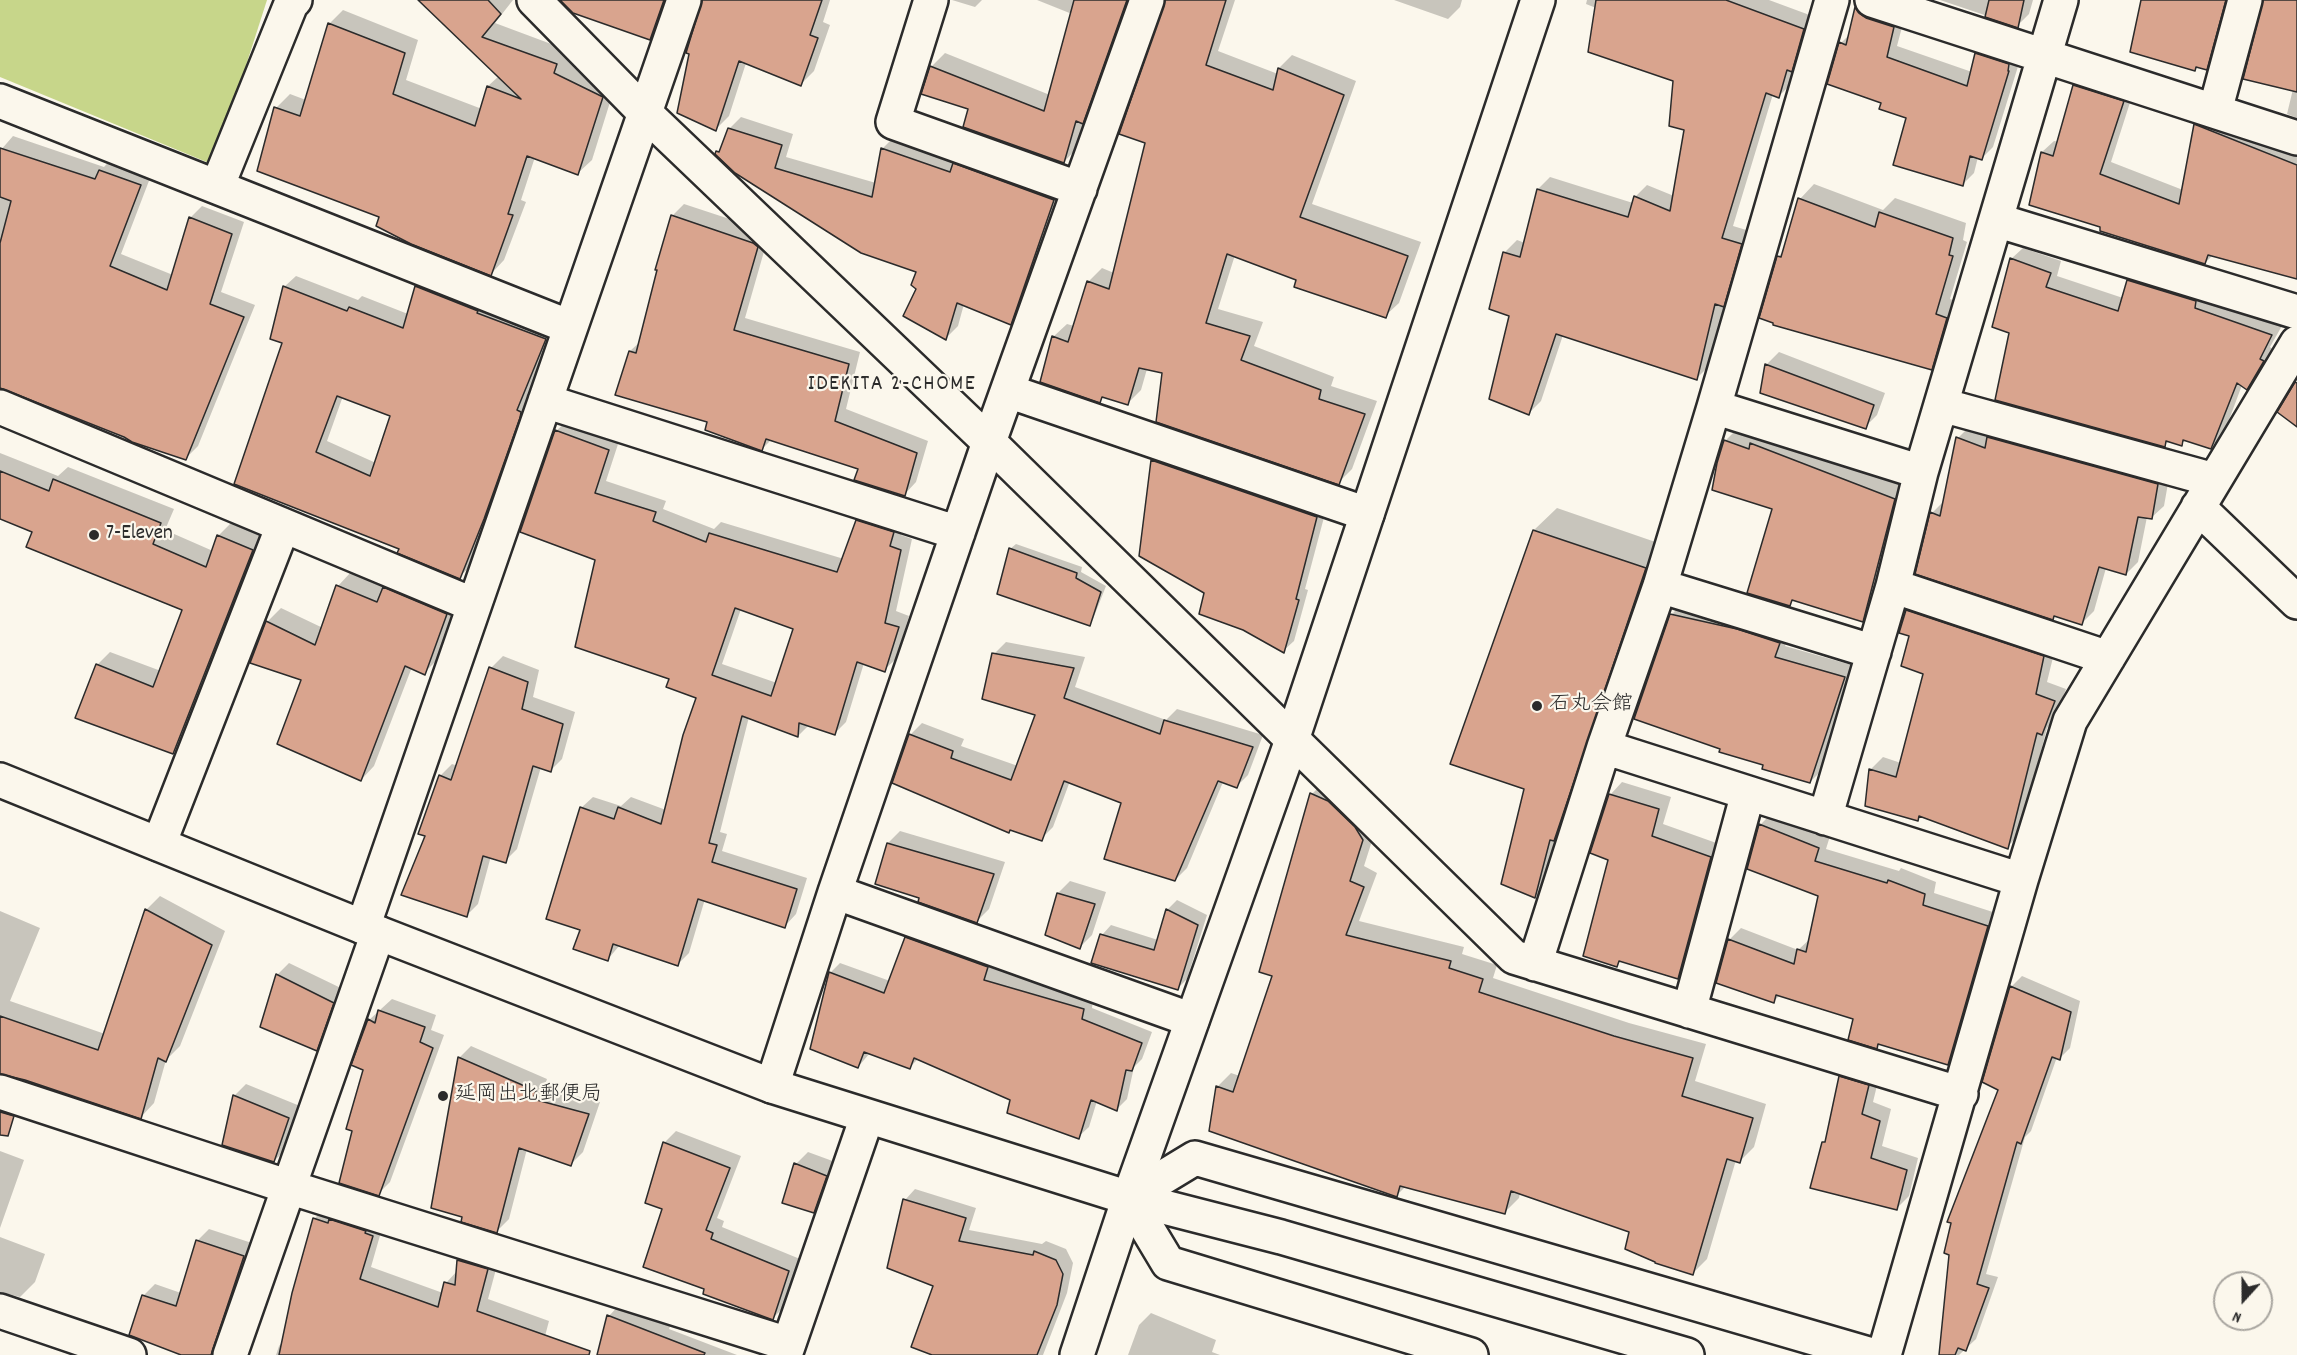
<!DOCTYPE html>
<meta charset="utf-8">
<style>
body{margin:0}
#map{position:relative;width:2297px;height:1355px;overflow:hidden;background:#fbf7ec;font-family:Dekko,sans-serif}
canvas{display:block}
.north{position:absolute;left:2213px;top:1271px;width:60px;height:60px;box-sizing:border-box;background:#fbf7ec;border:2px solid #a8a59f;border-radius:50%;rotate:201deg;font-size:16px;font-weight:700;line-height:24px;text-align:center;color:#2b2b2b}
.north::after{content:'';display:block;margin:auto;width:21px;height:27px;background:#2b2b2b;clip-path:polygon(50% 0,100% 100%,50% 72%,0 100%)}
</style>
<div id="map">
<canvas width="2297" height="1355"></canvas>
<div class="north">N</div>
</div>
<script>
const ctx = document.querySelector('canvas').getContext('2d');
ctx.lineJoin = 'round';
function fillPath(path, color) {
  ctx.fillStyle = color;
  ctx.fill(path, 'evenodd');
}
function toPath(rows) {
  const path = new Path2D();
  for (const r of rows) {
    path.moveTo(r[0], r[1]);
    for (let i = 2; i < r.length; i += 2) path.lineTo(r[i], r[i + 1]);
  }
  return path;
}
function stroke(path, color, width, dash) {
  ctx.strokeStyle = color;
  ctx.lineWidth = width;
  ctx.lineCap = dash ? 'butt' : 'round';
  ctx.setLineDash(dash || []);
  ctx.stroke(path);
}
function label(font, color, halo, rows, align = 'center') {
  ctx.font = font + ' Dekko,"Klee One",sans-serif';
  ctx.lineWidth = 4.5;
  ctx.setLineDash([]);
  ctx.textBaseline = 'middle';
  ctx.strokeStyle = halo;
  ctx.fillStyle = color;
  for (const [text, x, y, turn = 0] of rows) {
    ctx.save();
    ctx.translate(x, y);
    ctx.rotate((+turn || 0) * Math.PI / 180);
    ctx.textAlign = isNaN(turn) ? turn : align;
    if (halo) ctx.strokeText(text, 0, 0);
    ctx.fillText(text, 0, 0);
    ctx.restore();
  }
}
fillPath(toPath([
 [0,0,267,0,214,165,0,77]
]), '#c7d68a');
fillPath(toPath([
 [421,0,513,0,495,23,570,51,567,59,616,83,592,160,578,173,535,157,521,200,526,202,504,260,491,274,381,216,276,108,290,94,306,100,329,24,343,10,418,40,406,80,482,109,488,86,499,76],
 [584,0,672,0,663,25,650,38],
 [704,0,830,0,823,22,830,25,814,71,801,84,746,63,729,116,716,129],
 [952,0,982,0,975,7],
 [1037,0,1135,0,1096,108,1085,119,1077,148,1064,162,970,108,923,93,932,66,945,53,1050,95,1072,14],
 [1167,0,1235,0,1218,51,1278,74,1279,68,1292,55,1356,81,1312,204,1421,242,1399,303,1385,316,1235,255,1218,309,1263,322,1254,346,1334,377,1331,386,1377,401,1352,469,1338,483,1164,372,1147,369,1141,390,1127,404,1104,396,1099,401,1053,337,1067,324,1074,326,1089,281,1102,268,1114,273,1146,142],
 [1394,0,1462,0,1460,7,1448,19],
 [1587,0,1769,0,1815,17,1791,84,1779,96,1773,94,1733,226,1753,232,1735,293,1724,305,1709,366,1697,378,1563,335,1541,401,1529,413,1511,315,1491,308,1505,252,1517,240,1525,243,1538,189,1550,177,1633,203,1635,197,1647,185,1674,196,1686,129,1674,80,1596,8,1586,4],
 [1940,0,2033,0,2029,14,2017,26],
 [2142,0,2233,0,2218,56,2206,68,2199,66,2195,70],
 [2265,0,2297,0,2297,118,2287,114,2293,89],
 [1864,12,1902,27,1897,46,1972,72,1977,54,1988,43,2020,60,1993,147,1982,158,1978,157,1974,173,1963,184,1908,117,1882,102,1841,43,1850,34,1852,23],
 [2086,74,2134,90,2111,162,2183,190,2195,125,2207,113,2297,142,2297,278,2213,255,2205,263,2102,226,2030,204,2042,152,2054,141,2059,142,2074,86],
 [741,117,793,134,786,157,876,183,883,148,894,137,1065,188,1022,312,1011,323,964,304,958,326,946,338,918,288,918,271,718,152,722,148,729,129],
 [13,136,104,167,112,158,152,173,121,254,173,275,190,218,202,206,244,222,221,292,255,305,198,446,186,458,0,386,0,151],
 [1814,184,1883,210,1895,198,1966,223,1963,240,1967,242,1950,299,1961,303,1946,354,1931,369,1761,317,1779,256,1784,251,1800,199],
 [684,204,766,231,769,234,745,318,860,352,846,409,928,441,916,482,904,495,859,468,771,440,762,449,708,421,617,394,630,351,641,341,672,216],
 [2023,248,2061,261,2057,276,2123,298,2128,280,2139,269,2283,324,2270,347,2274,350,2258,377,2247,388,2242,385,2223,436,2211,447,2187,439,2181,444,2169,441,2165,445,2010,332,2011,259],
 [427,275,556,327,527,399,531,400,495,506,471,566,459,577,400,548,236,484,284,342,284,287,296,276,358,300,362,296,408,314,416,286],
 [343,396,392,415,376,463,327,441],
 [1779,352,1885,393,1877,415,1865,427,1761,392,1767,364],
 [568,420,620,438,606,481,666,501,663,509,714,529,721,522,844,559,857,521,869,509,905,521,901,535,912,539,896,611,909,616,896,659,884,670,864,663,846,722,835,733,809,725,798,736,749,717,720,832,727,834,722,851,807,878,796,914,785,926,705,899,689,953,677,965,620,945,608,959,582,929,581,808,593,797,621,806,631,797,666,810,698,697,671,678,597,559,556,431],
 [741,609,794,628,777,683,722,664],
 [1970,426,2170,472,2164,506,2151,518,2147,517,2138,562,2126,574,2106,568,2094,611,2082,623,2055,615,2053,618,1932,513,1945,500,1958,438],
 [1737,429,1763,432,1906,487,1874,608,1862,620,1794,600,1789,605,1773,508,1725,441],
 [1163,450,1327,506,1305,589,1308,590,1294,641,1283,651,1206,592,1152,461],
 [0,453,58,476,68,467,174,509,165,530,213,551,218,536,232,522,266,537,187,739,173,752,97,665,110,652,161,671,184,609,34,531,0,518],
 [1557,508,1667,546,1557,874,1535,897,1526,788,1534,530],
 [1016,544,1082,567,1081,572,1106,586,1093,619,1088,625,1010,549],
 [351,572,385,587,398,574,460,600,438,659,424,673,412,667,374,766,361,780,267,622,281,608,323,628,338,586],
 [1919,599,2056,645,2047,682,2066,689,2054,721,2047,728,2019,835,2007,847,1922,815,1917,819,1867,805,1871,769,1883,757,1901,763,1924,673,1911,635,1907,611],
 [1682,604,1790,632,1785,646,1855,666,1821,771,1810,782,1765,764,1671,615],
 [1006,642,1085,657,1075,687,1166,720,1177,709,1263,735,1248,775,1236,787,1223,782,1187,868,1175,880,1123,802,1070,781,1053,827,1041,839,910,735,922,723,964,739,961,746,1018,766,1037,714,994,654],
 [503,656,539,670,533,697,575,712,562,759,550,771,541,767,517,849,505,861,491,856,478,904,466,916,427,835,440,776,452,764,458,766,491,668],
 [1326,780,1377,825,1364,866,1377,873,1359,921,1464,947,1462,954,1497,965,1493,978,1629,1023,1706,1044,1695,1081,1766,1104,1754,1147,1740,1161,1736,1160,1707,1259,1693,1273,1631,1231,1520,1193,1519,1198,1504,1213,1406,1186,1397,1195,1217,1087,1231,1073,1240,1076,1273,975,1312,794],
 [1622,782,1671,797,1663,824,1722,845,1690,966,1678,978,1621,961,1617,965,1610,795],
 [1772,813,1830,836,1826,849,1899,871,1901,868,1936,882,1934,893,1999,914,1960,1051,1948,1063,1880,1043,1877,1047,1855,1018,1780,995,1774,1001,1729,940,1741,928,1798,950,1811,938,1820,895,1760,825],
 [900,831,1005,862,989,909,977,921,921,898,888,843],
 [1070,881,1106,892,1092,935,1080,947,1047,934,1058,893],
 [160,896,225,931,180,1046,166,1060,154,1103,141,1117,0,1072,0,911,40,928,10,1001,105,1034,146,910],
 [1177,900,1207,915,1187,979,1177,989,1102,935,1111,925,1158,940,1167,910],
 [917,927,998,956,994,969,1093,999,1092,1008,1152,1032,1142,1059,1134,1067,1127,1099,1117,1109,1097,1101,1089,1127,1078,1137,1012,1099,919,1058,910,1067,870,1053,858,1067,830,973,840,963,890,981,906,938],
 [289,963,345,990,328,1037,316,1049,277,975],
 [2022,976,2080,1001,2070,1048,2060,1058,2057,1057,2031,1131,2025,1137,1986,1274,1998,1277,1976,1339,1959,1355,1941,1355,2000,1089,2011,987],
 [392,999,436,1015,431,1030,444,1035,390,1182,378,1194,354,1130,365,1069,369,1020],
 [471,1046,547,1079,544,1088,600,1102,583,1152,571,1164,527,1149,509,1219,497,1231,459,1058],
 [1853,1065,1880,1073,1873,1102,1891,1109,1882,1146,1918,1158,1909,1196,1897,1208,1824,1143,1827,1139,1841,1077],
 [246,1084,300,1106,286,1149,274,1161,234,1096],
 [676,1131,741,1156,717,1218,724,1221,722,1227,800,1259,785,1306,773,1318,706,1288,663,1208,664,1143],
 [0,1151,24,1160,0,1228],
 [808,1152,838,1163,826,1200,814,1212,796,1164],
 [915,1189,976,1208,969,1230,1042,1244,1046,1241,1066,1249,1073,1263,1067,1293,1043,1355,937,1355,935,1285,905,1200],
 [326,1207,383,1225,371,1267,443,1293,446,1283,458,1270,459,1260,471,1249,499,1258,488,1299,549,1321,540,1355,276,1355,279,1346,284,1340,293,1293,315,1218],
 [209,1229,255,1244,214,1355,187,1355,143,1296,155,1284,181,1293,197,1241],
 [0,1237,45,1254,35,1282,20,1297,0,1292],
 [620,1304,671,1324,669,1329,737,1355,599,1355,609,1316],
 [1151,1313,1216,1340,1212,1352,1220,1355,1128,1355,1139,1325]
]), '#0003');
const building = toPath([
 [418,0,488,0,501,14,482,37,557,64,554,73,603,97,578,175,527,156,508,214,513,215,491,276,411,244,376,226,379,217,257,171,274,107,300,116,328,23,405,53,393,94,475,126,487,86,521,99,418,0],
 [560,0,664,0,650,40,573,13,560,0],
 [702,0,822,0,810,35,818,38,801,86,739,61,716,131,677,113,689,54,686,53,702,0],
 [1074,0,1127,0,1083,124,1076,121,1064,163,963,127,968,109,921,94,930,66,1044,111,1074,0],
 [1165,0,1226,0,1206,65,1273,90,1278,68,1344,95,1300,217,1408,256,1386,318,1294,287,1296,280,1227,254,1206,323,1250,336,1241,360,1321,390,1319,399,1365,414,1339,485,1156,422,1162,373,1139,368,1128,405,1102,397,1100,403,1040,382,1052,336,1068,342,1087,281,1109,289,1145,143,1119,134,1165,0],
 [1596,0,1726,0,1804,29,1792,72,1787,70,1779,98,1766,93,1722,238,1742,244,1724,307,1715,304,1697,380,1556,334,1529,415,1489,399,1509,316,1489,309,1503,252,1520,257,1537,189,1628,217,1634,196,1670,211,1684,130,1669,126,1673,81,1588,52,1596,0],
 [1989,0,2024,0,2018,28,1985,17,1989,0],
 [2141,0,2226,0,2207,70,2196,67,2195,71,2130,52,2141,0],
 [2263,0,2297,0,2297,92,2243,79,2263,0],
 [1855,7,1859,13,1866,18,1894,27,1887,57,1967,86,1975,53,2009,64,2008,71,2009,71,1982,160,1970,156,1963,186,1893,165,1906,118,1879,109,1881,103,1827,84,1839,42,1846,45,1855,7],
 [2073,85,2124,101,2100,174,2179,204,2194,124,2297,165,2297,279,2208,255,2205,264,2100,231,2100,227,2029,205,2041,152,2053,156,2073,85],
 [728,128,782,145,775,168,872,197,881,148,950,172,953,163,1054,200,1011,325,957,303,946,340,903,316,916,289,911,285,916,272,861,253,735,173,715,154,716,151,719,152,728,128],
 [0,148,95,179,99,170,141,185,110,266,167,290,189,217,232,234,210,304,244,317,186,460,132,442,124,437,0,388,0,243,11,201,0,197,0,148],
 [1798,198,1875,227,1879,212,1953,238,1949,255,1953,256,1936,314,1947,318,1932,370,1773,325,1773,323,1759,318,1777,256,1781,257,1798,198],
 [671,215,753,243,758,247,734,330,849,364,835,421,917,453,905,496,854,480,858,469,766,439,762,451,705,430,707,422,615,395,629,351,636,353,657,270,655,270,671,215],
 [2010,258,2051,273,2046,287,2118,311,2127,280,2196,301,2195,308,2272,335,2260,359,2264,361,2247,390,2237,383,2211,449,2183,440,2182,446,2166,441,2165,447,1995,400,2009,333,1992,327,2010,258],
 [283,286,347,311,349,307,403,328,415,286,478,311,477,313,546,339,517,410,521,412,520,418,484,519,460,579,397,553,399,549,234,484,282,343,270,339,283,286],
 [337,396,390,416,370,476,316,452,337,396],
 [1765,364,1874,405,1866,429,1760,393,1765,364],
 [2295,382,2297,383,2297,427,2277,412,2295,382],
 [555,430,609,450,595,493,656,512,653,521,706,542,709,533,837,572,856,520,894,532,890,546,901,550,885,623,899,627,885,672,857,662,835,735,799,723,798,737,742,716,709,843,717,845,712,862,797,889,785,928,698,899,678,966,613,944,608,961,573,949,580,930,546,919,580,807,614,819,618,807,661,824,683,735,696,698,666,687,669,679,575,647,595,560,520,532,555,430],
 [735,608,793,629,771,696,712,675,735,608],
 [1956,437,1985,448,1987,437,2158,484,2152,519,2138,517,2126,575,2099,567,2082,625,2054,616,2053,620,1915,574,1930,512,1940,516,1956,437],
 [1724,440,1749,449,1750,443,1895,499,1863,622,1792,600,1790,606,1747,593,1772,509,1712,490,1717,463,1724,440],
 [1151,460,1317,517,1296,599,1299,600,1284,653,1243,630,1199,614,1204,593,1139,556,1151,460],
 [0,471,49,491,53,479,161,523,153,544,206,567,217,535,253,550,173,754,75,718,96,664,153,687,182,610,26,547,32,532,0,519,0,471],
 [1533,530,1646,568,1554,841,1550,840,1535,898,1501,884,1524,789,1450,764,1533,530],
 [1009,548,1077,573,1076,578,1101,592,1090,626,997,594,1009,548],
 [336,585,377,602,383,587,447,614,425,675,405,666,361,781,277,744,301,680,250,663,266,621,315,645,336,585],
 [1906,610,2044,656,2036,694,2055,701,2042,735,2037,733,2008,849,1919,816,1918,821,1865,806,1869,769,1896,777,1923,674,1901,666,1909,636,1899,633,1906,610],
 [1670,614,1737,629,1780,643,1775,657,1845,677,1810,783,1762,769,1763,765,1719,752,1720,749,1634,719,1670,614],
 [992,653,1074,668,1064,698,1160,734,1164,720,1253,747,1237,788,1218,781,1175,881,1104,859,1121,803,1064,781,1042,841,1010,830,1009,833,892,783,909,734,953,751,951,758,1011,780,1035,715,982,699,992,653],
 [489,667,528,682,522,709,563,724,551,772,533,766,506,863,483,856,467,917,401,895,425,836,418,834,439,775,451,780,489,667],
 [1310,793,1328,801,1355,827,1363,840,1350,881,1364,887,1346,935,1451,961,1449,968,1483,979,1479,992,1614,1036,1693,1058,1682,1096,1753,1118,1740,1163,1727,1159,1693,1275,1655,1263,1655,1262,1625,1249,1629,1232,1511,1191,1505,1214,1400,1186,1397,1197,1209,1131,1216,1086,1233,1092,1272,976,1259,972,1310,793],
 [1609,794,1659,809,1652,836,1711,857,1678,979,1619,961,1617,967,1583,956,1608,860,1590,853,1609,794],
 [1759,824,1819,848,1815,861,1887,883,1888,880,1925,894,1923,905,1988,926,1948,1065,1878,1044,1877,1049,1848,1040,1853,1019,1776,995,1774,1003,1716,983,1728,939,1794,964,1797,949,1806,952,1818,896,1747,869,1759,824],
 [887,843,994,874,977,923,918,902,919,898,875,884,887,843],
 [1057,893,1095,904,1080,949,1045,935,1057,893],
 [145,909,212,945,166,1062,158,1058,141,1119,25,1080,0,1074,0,1016,98,1050,145,909],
 [1166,909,1198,925,1178,990,1091,963,1100,934,1154,950,1166,909],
 [905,937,988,967,984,980,1084,1009,1082,1019,1142,1043,1132,1071,1126,1070,1117,1111,1091,1100,1079,1139,1007,1113,1010,1100,914,1058,910,1069,864,1052,858,1068,810,1049,829,972,884,993,905,937],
 [276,974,334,1003,317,1051,260,1027,276,974],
 [2010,986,2071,1012,2060,1060,2052,1057,2021,1144,2017,1142,1977,1284,1989,1288,1966,1351,1958,1348,1955,1355,1939,1355,1949,1255,1944,1253,1951,1223,1947,1222,1998,1090,1982,1082,2010,986],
 [378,1010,425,1027,420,1042,433,1048,379,1196,339,1183,352,1131,346,1129,363,1070,351,1065,368,1019,375,1023,378,1010],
 [458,1057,536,1091,533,1099,589,1114,571,1166,519,1148,497,1233,461,1222,462,1217,431,1208,458,1057],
 [1839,1076,1869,1085,1862,1114,1880,1121,1871,1158,1907,1170,1897,1210,1810,1188,1822,1142,1825,1142,1839,1076],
 [233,1095,289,1118,274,1162,222,1145,233,1095],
 [0,1112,14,1116,8,1136,0,1135,0,1112],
 [663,1142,730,1168,706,1230,713,1233,711,1239,789,1271,773,1320,703,1294,704,1289,643,1267,662,1209,645,1203,663,1142],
 [794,1163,827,1176,814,1213,782,1203,794,1163],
 [903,1199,966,1218,959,1241,1033,1255,1034,1251,1056,1260,1063,1274,1057,1305,1037,1355,932,1355,911,1347,933,1286,887,1268,903,1199],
 [313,1218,328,1223,329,1219,366,1231,365,1233,373,1236,360,1279,438,1307,444,1282,455,1285,457,1260,488,1269,477,1311,590,1351,589,1355,279,1355,292,1293,313,1218],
 [196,1240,244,1256,211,1355,181,1355,129,1335,142,1295,176,1306,196,1240],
 [607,1315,705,1353,704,1355,597,1355,607,1315]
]);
fillPath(building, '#d9a48e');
stroke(building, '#2b2b2b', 1.5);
const street = toPath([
 [534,0,644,112,989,442,1514,957,1961,1094],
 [931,0,893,122,1080,189],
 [1872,0,2297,138],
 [0,101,570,327],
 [2215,111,2245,0],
 [217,187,291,4,295,0],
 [1996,220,2297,312],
 [1008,391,1367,514],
 [545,401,958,533],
 [1942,405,2214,480],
 [0,407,474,605],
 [1714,407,1921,472],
 [2198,507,2297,602],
 [1660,586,1874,652],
 [1893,586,2108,658],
 [1604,747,2021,880],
 [1825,818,1893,586,1921,472,2061,0],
 [159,844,283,526],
 [835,892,1192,1020],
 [363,927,684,0],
 [1535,964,1604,747,1660,586,1714,407,1832,0],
 [1689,1011,1748,793],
 [772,1086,835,892,989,442,1147,0],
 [0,1092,289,1187,788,1344],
 [0,1311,129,1355],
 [230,1355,378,933],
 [785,1355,867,1117],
 [1471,1355,1168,1263,1129,1198,1195,1158,1872,1355],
 [1884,1355,2021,880,2070,721,2297,343]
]);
const secondary = toPath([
 [0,780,363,927,772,1086,1129,1198,1281,1237,1687,1355],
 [1077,1355,1129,1198,1292,740,1538,0]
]);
stroke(street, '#2b2b2b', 38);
stroke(secondary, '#2b2b2b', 38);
stroke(street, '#fbf7ec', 33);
stroke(secondary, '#fbf7ec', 33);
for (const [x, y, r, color] of [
 [94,535,6,"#2b2b2b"],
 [1537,706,6,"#2b2b2b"],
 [443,1096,6,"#2b2b2b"]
]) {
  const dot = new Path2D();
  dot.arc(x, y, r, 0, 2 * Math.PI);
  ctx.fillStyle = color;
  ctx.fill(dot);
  stroke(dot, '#fbf7ec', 2);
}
label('21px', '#2b2b2b', '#fbf7ec', [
 ["7-Eleven",106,535],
 ["石丸会館",1549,706],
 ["延岡出北郵便局",455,1096]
], 'left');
ctx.letterSpacing = '1.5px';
label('22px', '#2b2b2b', '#fbf7ec', [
 ["IDEKITA 2-CHOME",892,386]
]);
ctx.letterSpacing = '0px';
</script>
